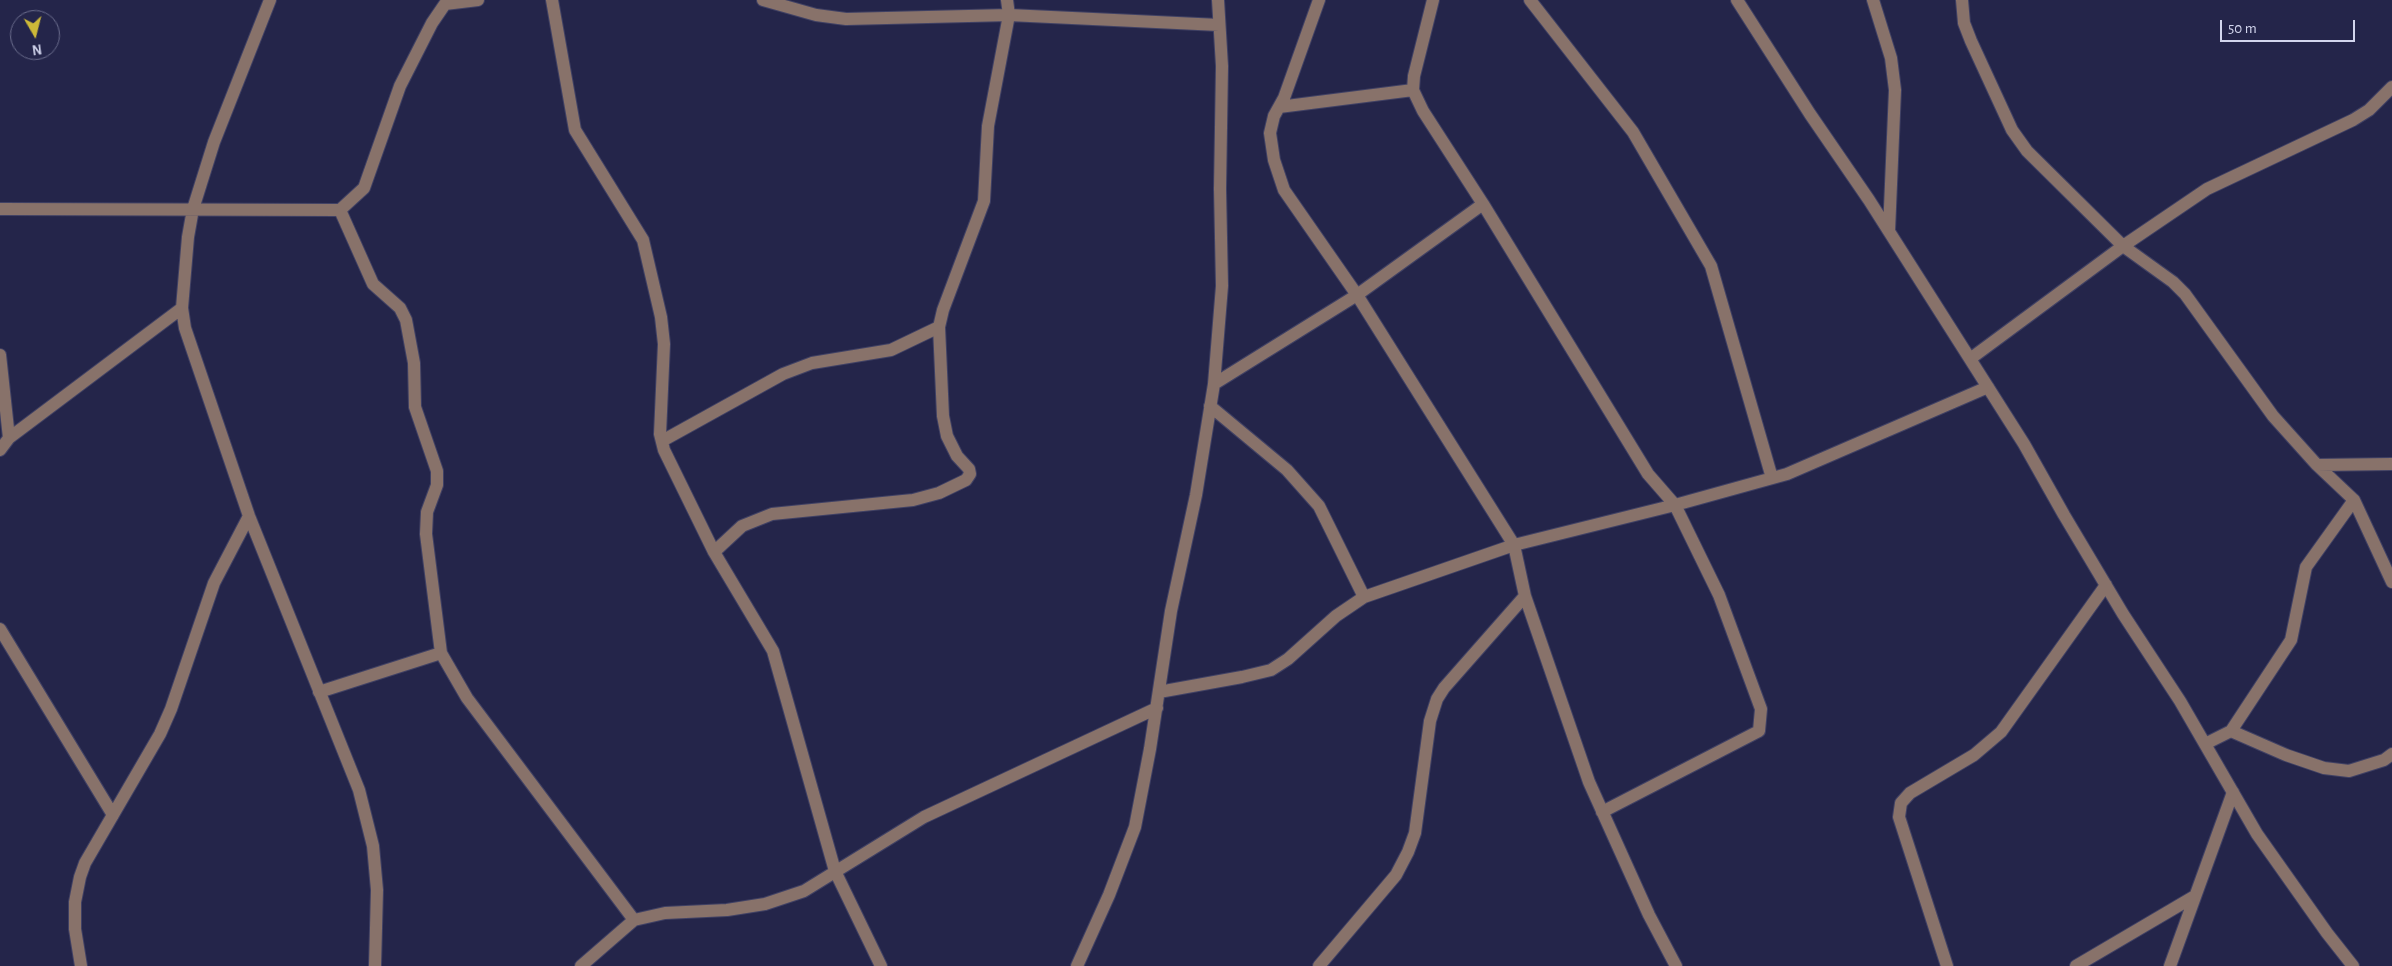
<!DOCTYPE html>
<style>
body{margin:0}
#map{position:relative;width:2392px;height:966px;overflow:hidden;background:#24254a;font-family:"Alegreya Sans",sans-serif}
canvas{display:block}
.north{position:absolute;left:10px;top:10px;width:50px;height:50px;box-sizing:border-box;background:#24254a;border:1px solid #6a6c8c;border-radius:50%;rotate:172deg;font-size:14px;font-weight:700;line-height:20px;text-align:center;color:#d3d6ee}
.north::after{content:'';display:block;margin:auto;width:18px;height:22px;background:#cdb938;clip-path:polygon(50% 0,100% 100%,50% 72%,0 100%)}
.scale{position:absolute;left:2220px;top:20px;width:135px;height:22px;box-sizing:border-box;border:2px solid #d3d6ee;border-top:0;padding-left:6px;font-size:15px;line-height:18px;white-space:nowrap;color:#d3d6ee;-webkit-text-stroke:4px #24254a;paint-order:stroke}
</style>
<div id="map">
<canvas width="2392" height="966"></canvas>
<div class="north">N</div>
<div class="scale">50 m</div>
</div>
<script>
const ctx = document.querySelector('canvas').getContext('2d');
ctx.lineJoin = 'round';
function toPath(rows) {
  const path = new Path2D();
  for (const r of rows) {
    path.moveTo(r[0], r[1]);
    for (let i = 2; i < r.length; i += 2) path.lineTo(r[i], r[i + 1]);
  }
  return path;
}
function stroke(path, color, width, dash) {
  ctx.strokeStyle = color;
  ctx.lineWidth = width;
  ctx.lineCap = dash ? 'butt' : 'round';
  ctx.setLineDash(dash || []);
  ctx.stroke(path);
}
const minor = toPath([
 [270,0,214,142,193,209,188,237,182,308,185,328,249,516,359,790,373,846,377,890,375,966],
 [552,0,575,130,643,240,661,317,664,344,660,434,664,450,714,552,773,651,835,871,881,966],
 [763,0,816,15,846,19,1009,15,1219,25],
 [1319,0,1284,98,1274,116,1270,133,1274,160,1284,190,1357,295,1514,545,1525,596,1589,782,1649,915,1676,966],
 [1433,0,1414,76,1413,90,1423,111,1483,204,1648,474,1675,505,1719,595,1761,709,1759,731,1602,812],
 [1530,0,1633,132,1711,266,1772,478],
 [1737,0,1810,114,1869,200,2024,444,2064,515,2123,614,2180,701,2257,834,2327,933,2353,966],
 [1873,0,1891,58,1895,90,1889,231],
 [1962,0,1964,23,1971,41,2012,130,2027,151,2123,246,2173,282,2185,294,2273,416,2317,465,2354,500,2392,582],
 [1279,107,1413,90],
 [0,209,340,210,364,188,400,86,432,23,445,4,478,0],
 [340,210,373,284,400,308,406,320,414,363,415,407,437,471,437,485,427,512,426,534,441,653,467,698,634,920],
 [0,355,9,438],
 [1970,359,2123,246,2207,189,2353,120,2369,110,2392,87],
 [1214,384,1357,295,1483,204],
 [1210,406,1287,470,1319,506,1364,597],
 [662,441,783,374,812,363,891,350,939,327],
 [0,450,9,438,182,308],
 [2317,465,2392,464],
 [714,552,742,526,772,514,913,500,939,493,966,480,970,474,969,469,957,456,947,436,943,416,939,327,943,310,984,201,988,126,1009,15,1007,0],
 [0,629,113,815],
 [319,692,441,653],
 [1159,692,1242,677,1271,670,1288,659,1336,616,1364,597,1514,545,1675,505,1787,474,1988,387],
 [2231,731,2286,755,2324,768,2349,771,2384,760,2392,754],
 [2205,744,2231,731,2291,640,2306,567,2354,500],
 [81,966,75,929,75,902,80,877,85,863,160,734,171,709,214,583,249,516],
 [581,966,634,920,665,913,727,910,765,904,804,891,924,817,1157,708],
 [1077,966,1109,895,1135,827,1150,749,1171,611,1196,495,1214,384,1222,286,1220,189,1222,66,1218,0],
 [1319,966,1396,875,1408,852,1415,833,1430,721,1437,699,1444,688,1525,596],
 [1947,966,1899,817,1901,803,1910,793,1974,755,2001,732,2106,585],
 [2076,966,2195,896],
 [2170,966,2233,792]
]);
stroke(minor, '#404164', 14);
stroke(minor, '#88726a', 12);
</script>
